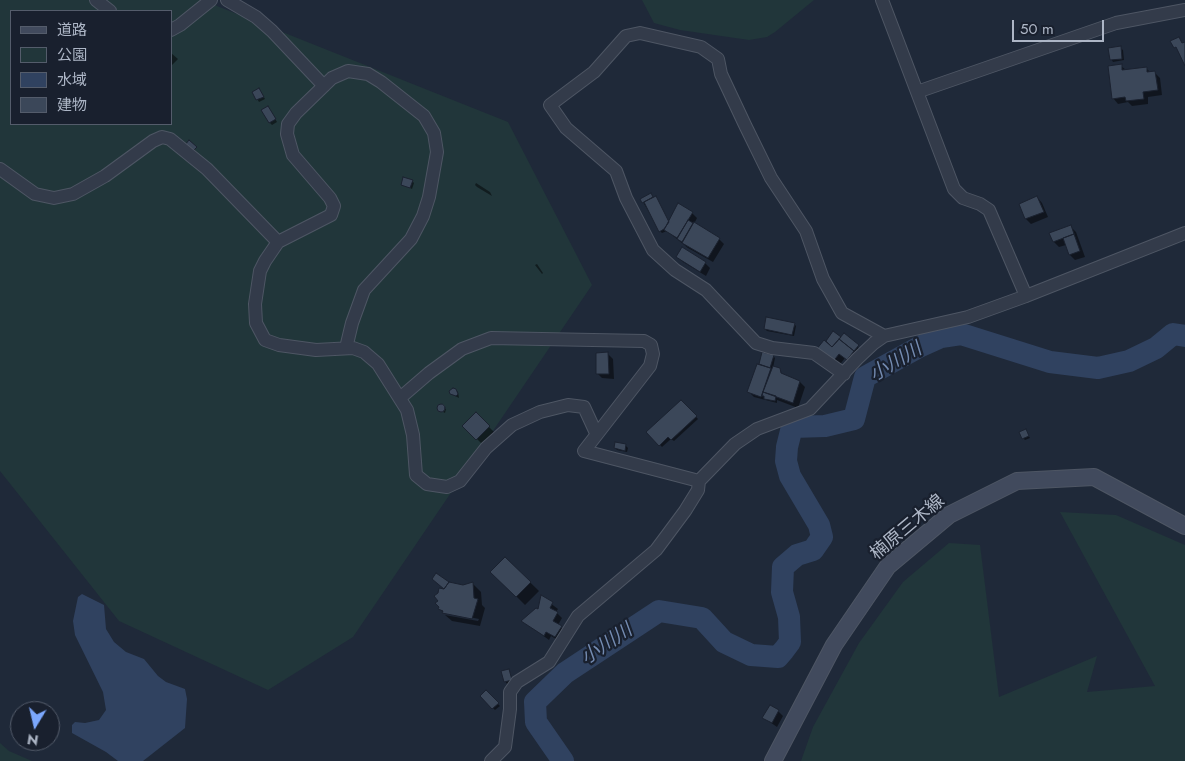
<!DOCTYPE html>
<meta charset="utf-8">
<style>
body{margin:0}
#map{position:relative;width:1185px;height:761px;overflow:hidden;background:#1f2939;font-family:Jost,"Noto Sans JP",sans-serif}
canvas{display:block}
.legend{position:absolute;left:10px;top:10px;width:162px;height:115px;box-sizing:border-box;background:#19202e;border:1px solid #545c6b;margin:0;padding:6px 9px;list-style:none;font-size:15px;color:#adb6c6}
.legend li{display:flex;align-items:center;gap:10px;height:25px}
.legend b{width:25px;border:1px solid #545c6b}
.north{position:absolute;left:10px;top:701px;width:50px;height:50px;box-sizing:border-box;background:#19202e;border:1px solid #545c6b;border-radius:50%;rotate:189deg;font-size:14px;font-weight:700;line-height:20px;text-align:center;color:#adb6c6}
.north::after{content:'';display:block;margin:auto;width:18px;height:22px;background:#7ba7fd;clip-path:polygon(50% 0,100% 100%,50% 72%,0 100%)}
.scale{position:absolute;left:1012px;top:20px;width:92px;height:22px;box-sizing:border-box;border:2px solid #adb6c6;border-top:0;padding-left:6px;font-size:15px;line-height:18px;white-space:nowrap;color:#adb6c6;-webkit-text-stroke:4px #19202e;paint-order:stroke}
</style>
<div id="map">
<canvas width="1185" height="761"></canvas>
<ul class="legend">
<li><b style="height:6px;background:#414a5d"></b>道路</li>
<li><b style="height:14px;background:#21363a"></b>公園</li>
<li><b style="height:14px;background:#304260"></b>水域</li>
<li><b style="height:14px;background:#3b4759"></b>建物</li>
</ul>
<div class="north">N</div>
<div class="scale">50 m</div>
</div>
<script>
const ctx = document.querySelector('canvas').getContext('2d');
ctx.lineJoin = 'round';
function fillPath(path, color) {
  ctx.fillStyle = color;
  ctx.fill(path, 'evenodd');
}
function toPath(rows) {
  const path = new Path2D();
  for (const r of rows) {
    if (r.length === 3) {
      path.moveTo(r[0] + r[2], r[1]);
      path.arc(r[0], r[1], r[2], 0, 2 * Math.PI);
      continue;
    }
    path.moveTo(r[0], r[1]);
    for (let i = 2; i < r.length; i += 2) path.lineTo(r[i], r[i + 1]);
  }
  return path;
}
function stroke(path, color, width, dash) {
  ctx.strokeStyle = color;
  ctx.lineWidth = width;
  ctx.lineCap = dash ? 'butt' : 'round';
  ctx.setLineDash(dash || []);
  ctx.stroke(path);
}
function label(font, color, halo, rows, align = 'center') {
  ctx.font = font + ' Jost,"Noto Sans JP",sans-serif';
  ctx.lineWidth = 4.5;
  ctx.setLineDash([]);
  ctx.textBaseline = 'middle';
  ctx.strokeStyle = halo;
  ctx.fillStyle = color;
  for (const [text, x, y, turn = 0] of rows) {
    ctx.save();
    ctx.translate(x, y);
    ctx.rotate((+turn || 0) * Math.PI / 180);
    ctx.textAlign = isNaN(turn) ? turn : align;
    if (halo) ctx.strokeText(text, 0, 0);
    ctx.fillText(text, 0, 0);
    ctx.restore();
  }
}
fillPath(toPath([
 [0,0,202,0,508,122,592,285,353,637,268,690,119,621,0,471],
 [11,11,171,11,171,124,11,124],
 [642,0,814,0,775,32,767,37,749,40,680,30,654,23],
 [1060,512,1116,515,1185,545,1185,761,801,761,813,727,859,643,903,582,949,543,980,545,999,697,1097,656,1087,692,1155,686],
 [0,743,9,751,32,761,0,761]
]), '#21363a');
fillPath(toPath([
 [82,594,104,605,106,629,114,642,126,652,144,659,158,676,166,682,185,689,187,699,185,728,143,761,118,761,106,752,72,733,72,725,75,722,85,723,99,720,106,710,103,692,75,635,73,621,78,597]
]), '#304260');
fillPath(toPath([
 [1120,48,1123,50,1124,60,1113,62,1111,59],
 [171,53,178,59,171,66],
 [1121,66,1126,70,1146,68,1151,73,1155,73,1160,78,1162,95,1148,97,1148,104,1132,106,1128,102,1118,104,1113,98],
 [253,92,261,92,265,99,259,102],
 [270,110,277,122,272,125,270,123],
 [412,181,414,183,412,189,402,184],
 [476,183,490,192,492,196,477,187,475,185],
 [653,197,669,223,692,213,697,218,694,224,719,239,724,244,713,262,688,248,667,231,662,233,660,231,643,202],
 [1037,197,1042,203,1048,217,1031,224,1026,219,1020,204],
 [1071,227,1076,232,1085,257,1075,260,1070,255,1066,245,1059,247,1054,242,1051,234],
 [677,256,705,263,710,268,706,276,683,262],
 [537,264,543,273,542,274,535,265],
 [794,324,796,326,794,336,767,331,765,329],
 [844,335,860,349,853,364,845,358,838,367,823,355,831,345],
 [763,353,773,356,775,358,773,368,785,376,800,382,805,387,798,408,777,400,777,403,754,397,749,392,760,366],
 [608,354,613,359,614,379,602,378,597,373],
 [456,390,458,392,459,398,451,394],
 [681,401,698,419,674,441,671,439,662,447,648,432],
 [439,406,446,409,445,413,438,409],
 [476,414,497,435,485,447,464,426],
 [1025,430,1030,438,1025,440,1023,438],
 [616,443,626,446,628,448,627,452,617,450,615,447],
 [505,558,539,591,525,605,492,572],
 [449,583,463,587,473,584,481,592,482,605,485,608,480,626,452,621,445,615,478,621,479,619,444,612,444,614,440,609,448,591],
 [542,597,558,609,556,612,562,618,558,625,566,632,561,642,551,636,549,640,523,621,539,610],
 [508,670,513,682,507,684,505,681],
 [486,692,500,706,495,710,481,696],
 [778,711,783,716,777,727,764,718]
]), '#0007');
stroke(toPath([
 [563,761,536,722,535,702,565,673,659,611,702,618,724,642,751,655,778,657,784,650,790,642,789,617,782,592,783,567,797,555,813,550,822,537,819,525,790,476,786,461,787,447,792,427,825,426,854,419,865,377,921,346,941,337,961,334,1050,362,1098,368,1129,361,1156,348,1173,334,1185,336]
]), '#304260', 22);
const building = toPath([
 [1179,37,1182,43,1185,42,1185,66,1176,47,1174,48,1170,41,1179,37],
 [1121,46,1122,59,1110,60,1108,48,1121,46],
 [1122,64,1122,70,1147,67,1147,72,1155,71,1158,90,1143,92,1144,99,1126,101,1125,97,1112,99,1108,66,1122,64],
 [259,88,264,97,256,100,252,92,259,88],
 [268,106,276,119,269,123,261,110,268,106],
 [189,140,197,147,192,152,185,145,189,140],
 [403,177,413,180,410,188,401,185,403,177],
 [651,193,653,197,642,203,640,199,651,193],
 [656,196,669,222,664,229,659,232,644,202,656,196],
 [1037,196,1044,212,1025,219,1019,204,1037,196],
 [678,203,693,212,677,238,664,230,678,203],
 [688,220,693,223,682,242,677,239,688,220],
 [694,222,720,238,708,258,682,243,694,222],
 [1071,225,1074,234,1053,242,1049,233,1071,225],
 [1074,234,1080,251,1069,255,1063,238,1074,234],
 [682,247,706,262,700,272,676,257,682,247],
 [766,317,795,323,792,335,764,329,766,317],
 [833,331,841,337,832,347,826,341,833,331],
 [844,333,859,345,854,351,839,339,844,333],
 [839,339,854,351,847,360,839,354,832,363,816,350,824,340,832,347,839,339],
 [608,352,609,374,596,374,596,353,608,352],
 [762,352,774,355,770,368,759,364,762,352],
 [757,364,771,368,761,397,747,392,757,364],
 [773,366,780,368,781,373,800,381,793,403,763,392,773,366],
 [453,388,456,389,458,394,456,396,450,394,449,391,453,388],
 [763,392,776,396,775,401,764,399,764,396,762,396,763,392],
 [681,400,697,416,671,440,668,437,659,446,646,432,681,400],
 [441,408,4],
 [476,412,490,426,476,440,462,426,476,412],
 [1026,429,1029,436,1022,439,1019,432,1026,429],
 [615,442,626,444,625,451,614,448,615,442],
 [505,557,531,582,516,597,490,572,505,557],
 [436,573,449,582,444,589,432,579,436,573],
 [449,582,463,585,473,582,474,598,478,599,472,619,442,613,443,611,438,609,439,607,435,603,438,601,434,596,438,593,439,588,444,589,449,582],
 [541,595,553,602,550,608,558,612,553,621,562,626,555,637,546,632,544,636,521,621,536,608,538,609,541,595],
 [509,669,512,680,504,682,501,671,509,669],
 [486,690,499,703,492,709,480,696,486,690],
 [770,705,779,710,772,723,762,718,770,705]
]);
fillPath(building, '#3b4759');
stroke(building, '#1b2230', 1);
const minor = toPath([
 [96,0,110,11],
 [227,0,256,17,272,31,324,86],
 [882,0,954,189,963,198,980,204,989,210,1026,296],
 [171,30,180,25,211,0],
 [917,92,1116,23,1185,10],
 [0,169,35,194,54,198,73,194,105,176,153,141,162,137,170,139,207,169,278,242],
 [346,348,352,323,364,290,411,239,423,216,429,197,437,152,434,133,424,116,381,82,368,74,348,71,332,78,296,113,288,124,287,134,293,155,330,198,334,206,331,215,278,242,265,261,260,271,255,304,256,323,265,340,279,345,316,350,353,348,364,352,378,364,407,410,413,435,416,475,427,484,447,487,460,481,486,448,512,425,540,412,568,405,584,407,596,433],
 [844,374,814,353,772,348,756,343,706,290,675,270,653,250,626,198,616,171,566,128,550,105,594,72,626,36,640,33,701,47,718,59,721,74,745,125,771,178,806,231,823,279,842,313,884,336],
 [400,398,429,373,462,349,491,338,644,341,651,345,653,354,650,366,584,451,699,481],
 [491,761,505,747,510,709,510,692,517,682,549,662,578,616,656,550,685,511,698,490,699,481,735,444,757,429,810,409,857,359,874,343,884,336,968,317,1026,296,1185,233]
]);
const secondary = toPath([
 [773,761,834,645,888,566,949,515,1017,481,1094,477,1185,526]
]);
stroke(minor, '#4e5664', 14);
stroke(secondary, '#4e5664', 18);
stroke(minor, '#333b4a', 12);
stroke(secondary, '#414a5d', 16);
label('18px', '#adb6c6', '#19202e', [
 ["楠原三木線",908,528,-40]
]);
label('italic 19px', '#748bb1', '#19202e', [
 ["小川川",896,363,-31],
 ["小川川",607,645,-34]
]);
</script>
